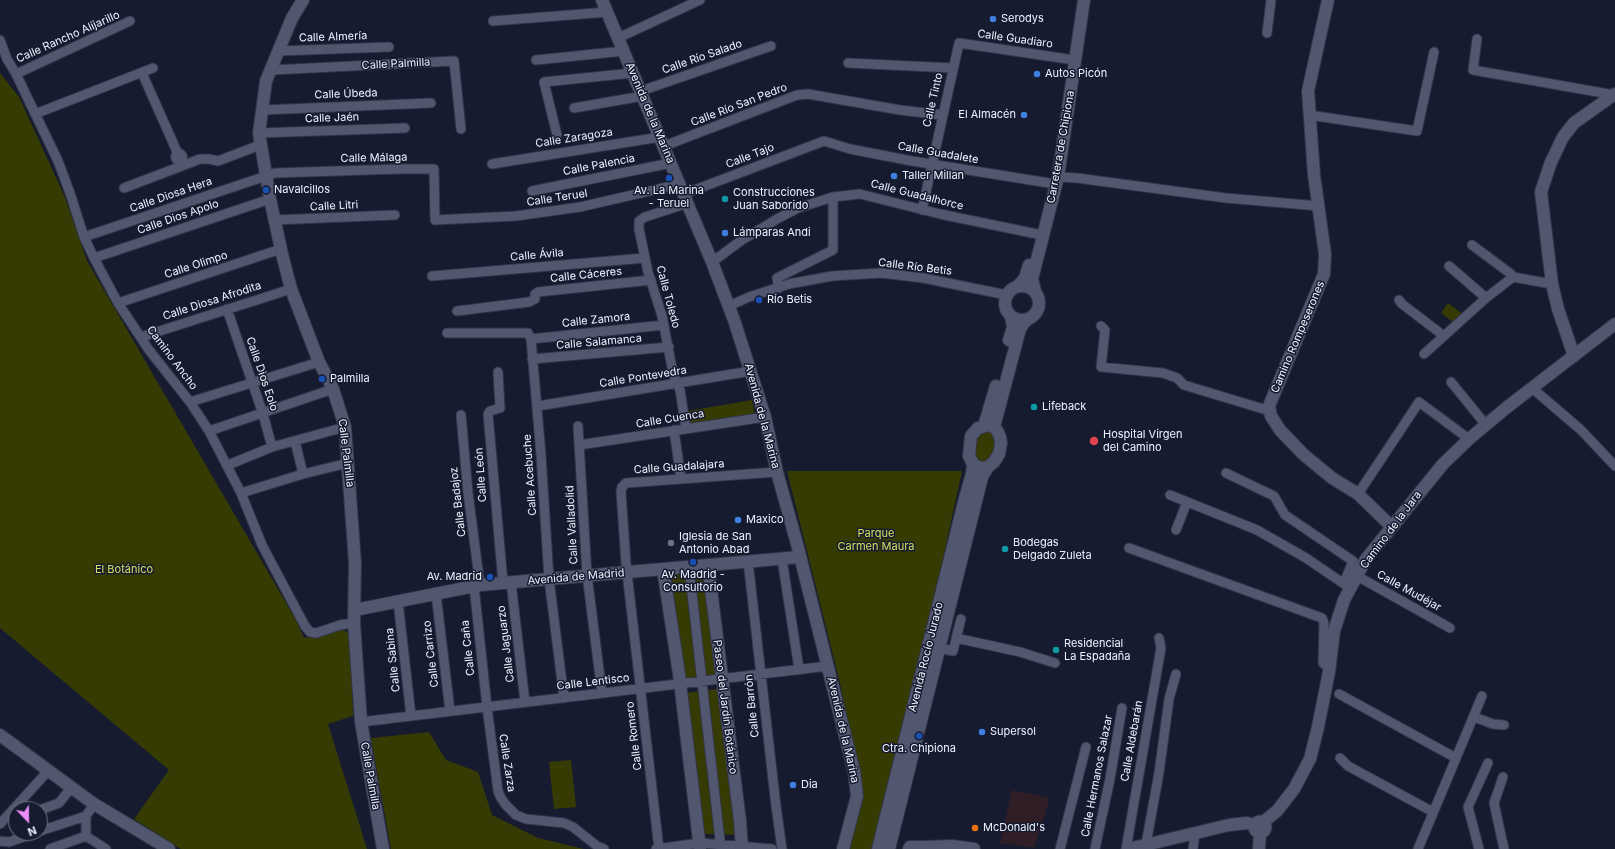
<!DOCTYPE html>
<meta charset="utf-8">
<style>
body{margin:0}
#map{position:relative;width:1615px;height:849px;overflow:hidden;background:#171b30;font-family:Inter,sans-serif}
canvas{display:block}
.north{position:absolute;left:8px;top:801px;width:40px;height:40px;box-sizing:border-box;background:#171b30;border:1px solid #6d7182;border-radius:50%;rotate:158deg;font-size:11px;font-weight:700;line-height:16px;text-align:center;color:#eff2fe}
.north::after{content:'';display:block;margin:auto;width:14px;height:18px;background:#ec8cfa;clip-path:polygon(50% 0,100% 100%,50% 72%,0 100%)}
</style>
<div id="map">
<canvas width="1615" height="849"></canvas>
<div class="north">N</div>
</div>
<script>
const ctx = document.querySelector('canvas').getContext('2d');
ctx.lineJoin = 'round';
function fillPath(path, color) {
  ctx.fillStyle = color;
  ctx.fill(path, 'evenodd');
}
function toPath(rows) {
  const path = new Path2D();
  for (const r of rows) {
    if (r.length === 3) {
      path.moveTo(r[0] + r[2], r[1]);
      path.arc(r[0], r[1], r[2], 0, 2 * Math.PI);
      continue;
    }
    path.moveTo(r[0], r[1]);
    for (let i = 2; i < r.length; i += 2) path.lineTo(r[i], r[i + 1]);
  }
  return path;
}
function stroke(path, color, width, dash) {
  ctx.strokeStyle = color;
  ctx.lineWidth = width;
  ctx.lineCap = dash ? 'butt' : 'round';
  ctx.setLineDash(dash || []);
  ctx.stroke(path);
}
function label(font, color, halo, rows, align = 'center') {
  ctx.font = font + ' Inter,sans-serif';
  ctx.lineWidth = 3;
  ctx.setLineDash([]);
  ctx.textBaseline = 'middle';
  ctx.strokeStyle = halo;
  ctx.fillStyle = color;
  for (const [text, x, y, turn = 0] of rows) {
    ctx.save();
    ctx.translate(x, y);
    ctx.rotate((+turn || 0) * Math.PI / 180);
    ctx.textAlign = isNaN(turn) ? turn : align;
    if (halo) ctx.strokeText(text, 0, 0);
    ctx.fillText(text, 0, 0);
    ctx.restore();
  }
}
fillPath(toPath([
 [1012,790,1050,798,1034,848,1000,843]
]), '#2f1e26');
fillPath(toPath([
 [0,73,19,97,64,195,87,261,296,620,304,638,343,630,350,634,353,716,328,724,367,849,181,849,134,819,169,770,0,628],
 [1448,303,1464,315,1453,322,1441,313],
 [752,400,755,415,690,426,688,411],
 [989,431,994,433,997,441,992,458,990,461,982,463,979,462,973,452,978,435,981,432],
 [787,471,962,471,915,688,872,849,847,849,858,771,839,679],
 [708,565,721,679,680,684,663,569],
 [718,689,738,835,703,834,686,693],
 [429,732,446,760,478,772,492,815,538,838,584,849,391,849,371,738],
 [571,760,576,807,554,809,549,762]
]), '#363b04');
const street = toPath([
 [493,21,608,12],
 [1267,33,1271,0],
 [618,38,700,0],
 [1477,39,1473,70,1615,95],
 [0,40,7,59,16,74,58,161,70,193,84,237,94,258,118,303,149,350,190,402,209,431,241,493,262,545,305,626,310,632,316,633,340,625,354,623],
 [278,51,389,47],
 [536,60,624,51],
 [848,63,953,68],
 [271,70,454,61,461,129],
 [142,73,178,154],
 [16,74,130,21],
 [641,91,771,46],
 [574,108,643,96],
 [262,110,431,103],
 [35,114,153,68],
 [1309,115,1417,131,1434,52],
 [259,133,405,128],
 [557,135,544,82,633,73],
 [664,146,797,95,808,94,900,110,942,115],
 [179,157,3.5],
 [492,164,660,137],
 [1058,177,1077,178,1226,198,1319,206],
 [124,188,200,159,209,159,218,161,260,145],
 [532,191,671,163],
 [684,194,824,141,850,149,912,161,1049,183],
 [922,210,959,43,1068,59],
 [274,220,395,215],
 [84,237,275,173,399,169,434,169,435,220,516,216,580,207,680,184],
 [1472,245,1511,274,1513,277],
 [94,258,270,199],
 [712,262,742,240,777,219,798,208,833,197,860,194,940,214,1037,234],
 [1449,266,1486,298],
 [432,276,645,258],
 [779,288,777,278,833,250,833,197],
 [1399,300,1402,304,1444,336],
 [118,303,281,249],
 [729,306,749,297,789,284,832,276,881,273,923,278,1007,295],
 [227,309,263,414,272,447],
 [457,311,529,302,535,299,535,294,538,292,651,280],
 [1101,326,1105,330,1101,367,1163,373,1177,378,1184,385,1270,411],
 [447,333,528,333,531,339,541,455,549,579,564,698],
 [141,337,291,289],
 [531,339,664,325],
 [1424,354,1486,298,1513,277,1552,284],
 [532,359,669,347],
 [498,372,500,408,490,411,488,414,503,583],
 [1451,382,1486,425],
 [1532,388,1581,430,1615,466],
 [190,402,319,362],
 [538,406,751,371],
 [461,415,468,493,480,585],
 [578,426,587,575,602,693],
 [686,429,680,390,673,373,662,316,648,272,639,229,639,221,645,217,688,203],
 [674,430,681,479],
 [209,431,333,389],
 [295,441,303,474],
 [579,445,765,417],
 [228,465,272,447,345,427],
 [1226,473,1274,496,1285,515,1353,561,1344,583],
 [241,493,303,474,348,463],
 [1358,494,1419,402,1469,439],
 [1170,495,1257,530,1306,558,1350,588],
 [1176,530,1187,502],
 [1129,548,1322,618,1324,623,1323,663,1329,668],
 [782,559,799,669],
 [748,561,776,806,782,849],
 [689,567,721,849],
 [1357,576,1450,628],
 [511,582,525,702],
 [474,586,487,707,498,791,501,798,506,805,516,815,526,819,564,823,573,827,597,846,604,849],
 [436,594,450,711],
 [398,601,411,716],
 [956,638,1020,652,1055,663],
 [939,648,953,651,961,619],
 [1339,694,1456,758],
 [1474,717,1493,724,1504,725],
 [361,722,828,666],
 [1340,758,1348,766,1433,812],
 [1503,777,1494,803,1504,849],
 [40,810,59,803,71,788],
 [0,824,48,771],
 [40,831,86,816],
 [86,836,86,816,94,804],
 [0,841,9,842,35,833],
 [1146,844,1159,773,1169,699,1176,674],
 [50,849,86,836,106,849],
 [656,849,700,843,772,849],
 [659,849,626,564,621,492,622,487,626,483,777,472],
 [1060,849,1086,747],
 [1095,849,1110,779,1122,708],
 [1126,849,1161,648,1159,638],
 [1193,849,1195,832],
 [1418,849,1482,696],
 [1479,849,1468,807,1488,763]
]);
const secondary = toPath([
 [303,0,292,18,266,81,259,133,270,199,282,254,291,289,319,362,333,389,345,427,355,563,354,623,361,722,383,849],
 [602,0,712,262,734,320,765,417,777,472,797,544,854,771,857,796,843,849],
 [1328,0,1308,91,1314,175,1325,254,1324,274,1269,406,1271,416,1280,430,1303,454,1332,478,1358,494,1391,526],
 [1022,303,17],
 [1018,286,1025,278,1029,265],
 [1035,291,1032,279,1058,177,1084,0],
 [1009,340,1013,327,1011,316],
 [1574,356,1558,309,1552,284,1541,192,1551,162,1563,137,1574,123,1615,94],
 [990,425,994,427,998,432,1000,437,1001,443,999,454,994,462,988,467,980,468,973,464,969,456,971,436,978,428,990,425],
 [984,426,996,386],
 [994,427,1020,329,1023,324,1028,319],
 [708,565,740,821,742,849],
 [663,569,679,674,700,849],
 [355,610,480,585,800,557],
 [0,735,94,804,169,849],
 [1260,827,5.5],
 [1263,822,1277,811,1294,789,1310,759,1318,727,1329,672,1334,631,1344,600,1366,559,1443,464,1469,439,1506,408,1615,324],
 [926,847,952,846,974,849],
 [878,849,964,502,972,474,973,464],
 [889,849,982,477,988,467],
 [909,849,910,847,926,847,926,849],
 [1128,849,1229,825,1247,823,1254,825],
 [1259,849,1260,832]
]);
stroke(street, '#333545', 11);
stroke(secondary, '#333545', 14);
stroke(street, '#50576f', 9);
stroke(secondary, '#50576f', 12);
for (const [x, y, r, color] of [
 [993,19,4,"#3f7fe0"],
 [1037,74,4,"#3f7fe0"],
 [1024,115,4,"#3f7fe0"],
 [894,176,4,"#3f7fe0"],
 [669,178,4,"#1a4fb4"],
 [266,190,4,"#1a4fb4"],
 [725,199,4,"#0f9aa8"],
 [725,233,4,"#3f7fe0"],
 [759,300,4,"#1a4fb4"],
 [322,379,4,"#1a4fb4"],
 [1034,407,4,"#0f9aa8"],
 [1094,441,5,"#e0444e"],
 [738,520,4,"#3f7fe0"],
 [671,543,4,"#6b7280"],
 [1005,549,4,"#0f9aa8"],
 [693,562,4,"#1a4fb4"],
 [490,577,4,"#1a4fb4"],
 [1056,650,4,"#0f9aa8"],
 [982,732,4,"#3f7fe0"],
 [919,736,4,"#1a4fb4"],
 [793,785,4,"#3f7fe0"],
 [975,828,4,"#e8710a"]
]) {
  const dot = new Path2D();
  dot.arc(x, y, r, 0, 2 * Math.PI);
  ctx.fillStyle = color;
  ctx.fill(dot);
  stroke(dot, '#171b30', 1.5);
}
label('11px', '#eff2fe', '#171b30', [
 ["Serodys",1001,19],
 ["Autos Picón",1045,74],
 ["El Almacén",1016,115,"right"],
 ["Taller Millan",902,176],
 ["Navalcillos",274,190],
 ["Av. La Marina",669,191,"center"],
 ["- Teruel",669,204,"center"],
 ["Construcciones",733,193],
 ["Juan Saborido",733,206],
 ["Lámparas Andi",733,233],
 ["Río Betis",767,300],
 ["Palmilla",330,379],
 ["Lifeback",1042,407],
 ["Hospital Virgen",1103,435],
 ["del Camino",1103,448],
 ["Maxico",746,520],
 ["Iglesia de San",679,537],
 ["Antonio Abad",679,550],
 ["Bodegas",1013,543],
 ["Delgado Zuleta",1013,556],
 ["Av. Madrid -",693,575,"center"],
 ["Consultorio",693,588,"center"],
 ["Av. Madrid",482,577,"right"],
 ["Residencial",1064,644],
 ["La Espadaña",1064,657],
 ["Supersol",990,732],
 ["Ctra. Chipiona",919,749,"center"],
 ["Dia",801,785],
 ["McDonald's",983,828]
], 'left');
label('11px', '#eff2fe', '#171b30', [
 ["Calle Rancho Alijarillo",68,37,-24],
 ["Calle Almería",333,37,-2],
 ["Calle Guadiaro",1015,39,8],
 ["Calle Río Salado",702,57,-19],
 ["Calle Palmilla",396,64,-3],
 ["Calle Úbeda",346,94,-2],
 ["Calle Tinto",933,100,-77],
 ["Calle Río San Pedro",739,105,-21],
 ["Avenida de la Marina",650,113,67],
 ["Calle Jaén",332,118,-2],
 ["Calle Zaragoza",574,138,-9],
 ["Carretera de Chipiona",1061,147,-80],
 ["Calle Guadalete",938,153,10],
 ["Calle Tajo",750,156,-21],
 ["Calle Málaga",374,158,-1],
 ["Calle Palencia",599,165,-11],
 ["Calle Diosa Hera",171,195,-19],
 ["Calle Guadalhorce",917,195,14],
 ["Calle Teruel",557,198,-9],
 ["Calle Litri",334,206,-3],
 ["Calle Dios Apolo",178,217,-19],
 ["Calle Ávila",537,255,-5],
 ["Calle Olimpo",196,265,-18],
 ["Calle Río Betis",915,267,7],
 ["Calle Cáceres",586,275,-6],
 ["Calle Toledo",668,297,75],
 ["Calle Diosa Afrodita",212,301,-18],
 ["Calle Zamora",596,320,-6],
 ["Camino Rompeserones",1298,337,-67],
 ["Calle Salamanca",599,342,-5],
 ["Camino Ancho",172,358,53],
 ["Calle Dios Eolo",262,374,71],
 ["Calle Pontevedra",643,377,-9],
 ["Avenida de la Marina",762,416,75],
 ["Calle Cuenca",670,419,-9],
 ["Calle Palmilla",346,453,83],
 ["Calle Guadalajara",679,467,-4],
 ["Calle León",481,475,-94],
 ["Calle Acebuche",530,475,-94],
 ["Calle Badajoz",458,502,-97],
 ["Calle Valladolid",572,525,-93],
 ["Camino de la Jara",1391,530,-53],
 ["Avenida de Madrid",576,577,-5],
 ["Calle Mudéjar",1409,591,29],
 ["Calle Jaguarzo",506,644,-97],
 ["Calle Caña",468,648,-96],
 ["Calle Carrizo",431,654,-97],
 ["Avenida Rocío Jurado",926,657,-76],
 ["Calle Sabina",393,660,-96],
 ["Calle Lentisco",593,682,-7],
 ["Calle Barrón",752,706,-96],
 ["Paseo del Jardín Botánico",725,707,83],
 ["Avenida de la Marina",843,730,77],
 ["Calle Romero",634,736,-97],
 ["Calle Aldebarán",1132,741,-80],
 ["Calle Zarza",507,763,81],
 ["Calle Palmilla",370,776,80],
 ["Calle Hermanos Salazar",1097,776,-79]
]);
label('11px', '#d3e061', '#171b30', [
 ["Parque",876,534],
 ["Carmen Maura",876,547],
 ["El Botánico",124,570]
]);
</script>
